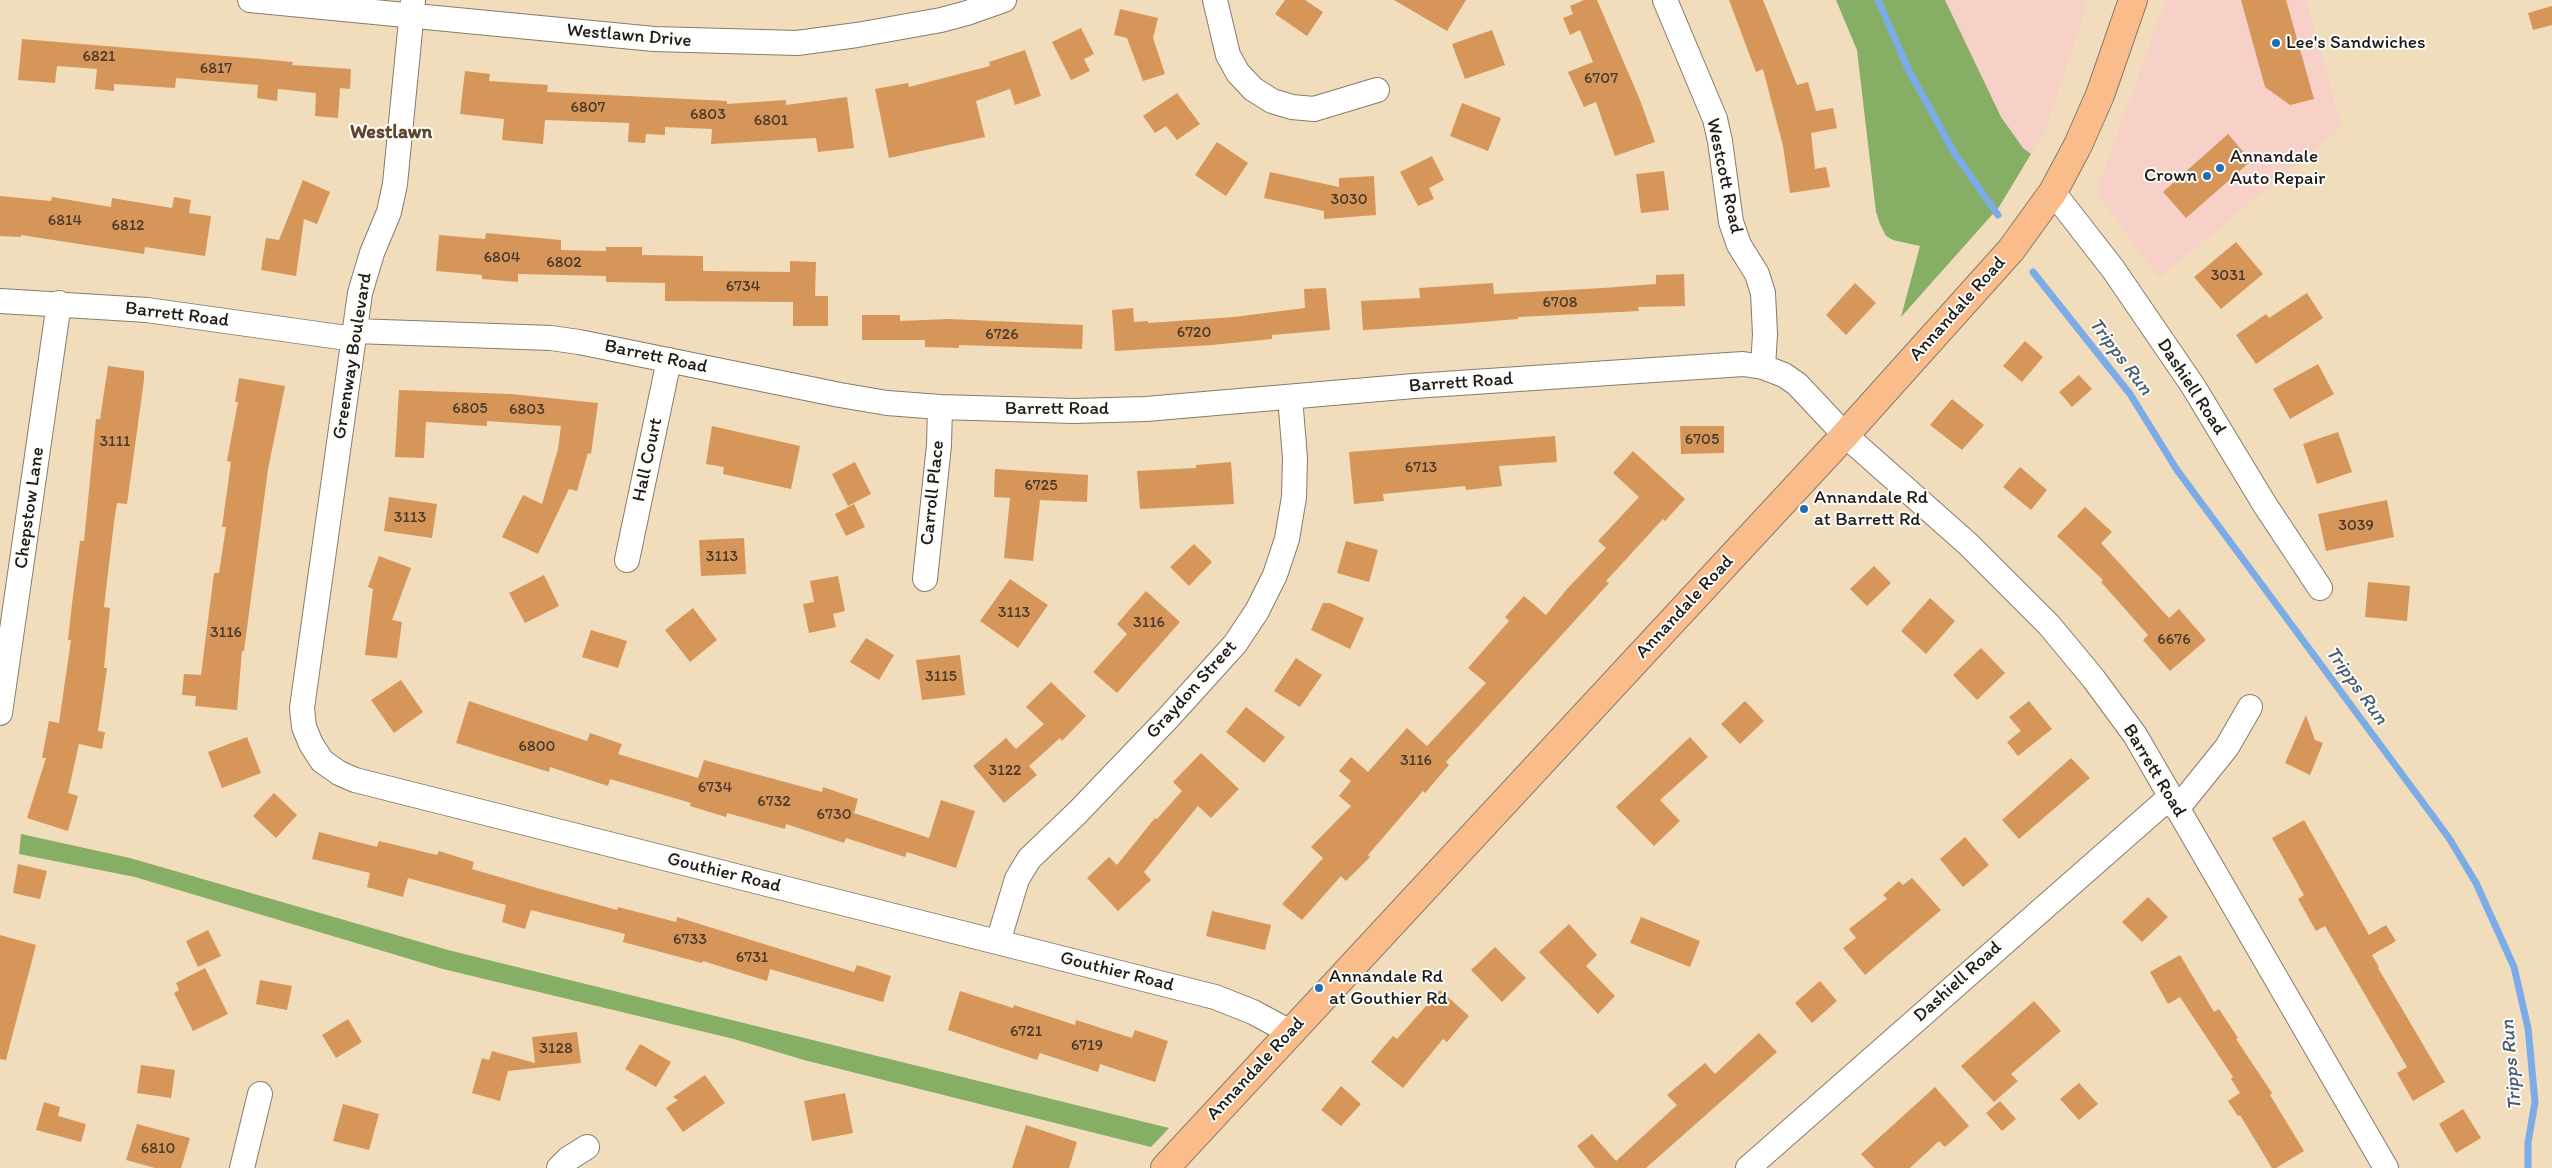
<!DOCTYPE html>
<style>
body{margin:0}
canvas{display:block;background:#f1dcbb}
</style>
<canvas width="2552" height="1168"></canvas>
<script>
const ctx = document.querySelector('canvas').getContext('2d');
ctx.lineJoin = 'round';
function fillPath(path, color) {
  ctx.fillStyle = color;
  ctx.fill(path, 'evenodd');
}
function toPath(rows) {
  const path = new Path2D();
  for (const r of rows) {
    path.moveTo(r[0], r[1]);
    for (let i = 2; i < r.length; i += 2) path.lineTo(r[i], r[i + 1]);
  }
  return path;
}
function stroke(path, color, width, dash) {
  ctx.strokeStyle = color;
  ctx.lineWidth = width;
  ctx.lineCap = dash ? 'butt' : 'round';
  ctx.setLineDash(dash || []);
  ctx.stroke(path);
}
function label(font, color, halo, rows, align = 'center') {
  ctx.font = font + ' Itim,sans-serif';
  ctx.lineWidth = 4;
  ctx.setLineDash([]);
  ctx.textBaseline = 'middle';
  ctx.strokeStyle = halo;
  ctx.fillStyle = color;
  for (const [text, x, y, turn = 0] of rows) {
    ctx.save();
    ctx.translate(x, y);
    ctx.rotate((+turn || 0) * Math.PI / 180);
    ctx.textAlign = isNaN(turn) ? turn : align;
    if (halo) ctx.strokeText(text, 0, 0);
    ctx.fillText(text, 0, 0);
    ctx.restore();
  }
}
fillPath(toPath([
 [1836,0,2088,0,2046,130,1999,207,1901,317,1934,195,1876,202,1857,50],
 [2166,0,2306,0,2342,127,2159,278,2096,192]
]), '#f7d1c7');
fillPath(toPath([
 [1836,0,1945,0,2001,117,2023,148,2031,154,1999,207,1901,317,1920,246,1893,240,1886,236,1880,224,1876,212,1857,50],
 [21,834,130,858,448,950,1169,1128,1151,1147,804,1060,734,1039,443,969,135,877,19,854]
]), '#86ae65');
stroke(toPath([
 [1878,0,1909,71,1955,154,1998,215],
 [2033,272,2130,394,2177,470,2449,838,2476,883,2514,967,2528,1028,2535,1102,2528,1143,2528,1168]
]), '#7cace7', 7);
fillPath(toPath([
 [1285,0,1305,0,1323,12,1307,36,1275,14],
 [1394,0,1466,0,1447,31],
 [1584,0,1597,0,1640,100,1655,142,1615,156,1596,102,1584,107,1568,72,1593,62,1580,30,1570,35,1563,18,1573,14,1570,6],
 [1729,0,1763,0,1797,85,1808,82,1816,111,1833,108,1837,128,1811,133,1815,169,1826,167,1830,187,1790,193,1783,146,1763,69,1756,72],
 [2241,0,2286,0,2314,99,2290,105,2265,87],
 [2552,6,2552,25,2533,30,2528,13],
 [1120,9,1158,18,1153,38,1165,74,1143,81,1127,38,1114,35],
 [1081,28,1094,54,1084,59,1090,71,1071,80,1052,42],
 [1492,30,1505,65,1465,79,1452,44],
 [22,39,261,59,293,62,292,65,351,69,350,89,340,88,338,118,315,116,316,93,278,89,277,101,257,98,258,85,176,78,175,88,114,84,114,91,95,89,97,69,57,66,55,83,18,80],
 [1025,50,1041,96,1015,105,1010,89,976,101,985,137,889,158,875,89,908,83,909,87,990,66,989,62],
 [465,71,490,74,489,81,548,85,547,92,727,101,727,104,786,100,786,105,847,97,854,148,818,152,816,138,711,144,712,129,665,127,665,135,646,134,645,143,628,142,629,123,545,120,543,144,502,140,504,119,460,114],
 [1177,93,1200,124,1177,140,1166,126,1155,133,1143,116],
 [1462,103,1501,118,1488,151,1450,136],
 [2228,134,2251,161,2186,218,2163,192],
 [1217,142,1248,163,1226,196,1195,175],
 [1432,156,1444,180,1429,188,1434,199,1418,206,1400,172],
 [1664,171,1669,210,1641,213,1636,174],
 [1270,172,1339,187,1339,178,1374,176,1376,215,1324,219,1324,211,1264,198],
 [303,180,330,192,317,224,304,219,296,276,261,270,266,238,279,240],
 [0,196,51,201,52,197,111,207,112,198,172,208,174,197,191,200,189,213,211,216,205,256,145,247,144,254,21,235,21,237,0,236],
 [486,233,561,240,561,250,606,251,606,247,642,247,642,255,703,256,703,271,790,272,790,261,816,262,815,296,828,296,828,326,793,326,793,302,665,301,665,283,606,282,606,276,518,274,518,282,482,279,482,275,436,271,439,235,485,239],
 [2236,242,2263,274,2221,309,2194,277],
 [1684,274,1685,306,1638,307,1639,311,1518,317,1518,319,1457,324,1363,330,1361,301,1420,298,1419,288,1493,283,1494,294,1603,288,1656,284,1656,275],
 [1855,283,1876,303,1846,335,1826,315],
 [1326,288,1330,330,1272,335,1272,339,1212,345,1115,351,1112,310,1133,308,1134,322,1148,321,1148,323,1234,317,1305,308,1304,289],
 [2307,293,2323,318,2256,364,2236,335,2266,314,2269,318],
 [862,315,900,315,900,321,949,319,1083,325,1082,349,959,345,959,348,925,347,925,340,862,340],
 [2025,341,2043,357,2022,382,2003,366],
 [2318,364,2334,394,2290,419,2273,389],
 [108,366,144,371,144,380,127,504,117,503,114,522,104,607,110,608,104,668,107,668,98,731,105,732,102,749,79,744,68,793,78,796,68,831,27,818,46,758,42,758,49,721,59,723,71,640,68,640,72,604,80,541,84,541,96,419,100,419],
 [2079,375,2092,389,2072,407,2059,392],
 [239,378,285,386,268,469,244,651,242,651,237,710,195,706,196,696,182,695,184,674,201,675,214,573,219,573,226,527,222,527,231,462,227,461,238,402,235,402],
 [399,390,511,394,598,403,591,454,588,453,577,491,569,489,538,554,502,537,523,495,542,504,558,449,561,426,487,421,487,426,426,422,424,458,395,457],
 [1952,399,1984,425,1962,450,1930,425],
 [712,426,800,446,791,489,723,474,724,467,706,464],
 [1680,426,1724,426,1724,453,1681,454],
 [2338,432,2352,472,2317,484,2303,444],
 [1555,436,1557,462,1499,466,1502,486,1466,490,1465,486,1383,494,1384,501,1354,504,1349,452],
 [1633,451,1685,499,1665,521,1663,519,1606,581,1609,583,1446,762,1449,765,1425,793,1423,791,1368,855,1370,857,1346,881,1341,876,1302,920,1282,904,1323,858,1311,847,1351,806,1339,796,1351,781,1339,771,1351,757,1368,772,1407,728,1427,746,1486,683,1468,668,1509,621,1505,617,1524,596,1546,615,1567,589,1606,548,1598,541,1639,497,1613,473],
 [855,462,871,494,848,506,832,474],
 [1231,462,1234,504,1140,509,1137,471,1196,468,1196,465],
 [2020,467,2047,490,2031,510,2003,487],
 [995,469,1088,475,1087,502,1040,500,1033,561,1004,558,1010,498,994,497],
 [389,497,437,504,432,538,384,531],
 [2387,500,2394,537,2326,551,2318,514],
 [854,504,865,527,846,536,835,514],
 [2085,507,2112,532,2101,543,2169,618,2179,609,2206,640,2170,671,2143,640,2148,635,2101,582,2103,580,2057,536],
 [744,538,746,574,701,576,699,540],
 [1346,541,1378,550,1369,582,1337,573],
 [1194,544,1212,562,1189,586,1170,567],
 [379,556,411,568,392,620,402,622,397,658,365,655,373,589,368,587],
 [1874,566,1891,583,1867,606,1850,589],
 [544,575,559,606,525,623,509,593],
 [838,576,845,611,833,614,836,627,809,633,803,604,814,602,810,581],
 [1010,579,1048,605,1018,648,980,621],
 [2368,582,2410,586,2407,621,2365,617],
 [1146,591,1180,622,1117,693,1093,672,1127,634,1117,624],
 [1930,598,1955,621,1926,654,1901,631],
 [1323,603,1330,603,1364,618,1350,649,1311,630],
 [693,608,717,640,690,662,665,630],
 [591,630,627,641,618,668,582,657],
 [866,638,894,655,879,680,850,662],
 [1981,648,2005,673,1977,700,1953,675],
 [960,655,965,695,922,700,916,660],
 [1296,658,1322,675,1300,707,1274,691],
 [401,680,423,712,394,733,371,700],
 [1051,682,1086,716,1062,741,1060,738,1029,766,1037,775,1004,803,973,766,1006,738,1016,749,1044,724,1026,707],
 [469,701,587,741,590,733,622,744,618,754,698,778,704,760,822,792,823,787,858,799,854,813,929,838,941,800,975,811,956,868,907,852,905,857,846,838,844,843,786,824,785,829,727,813,726,817,690,806,691,803,610,779,608,786,550,767,549,772,456,743],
 [1745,701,1764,721,1740,744,1721,724],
 [2029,701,2052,729,2018,756,2007,742,2021,731,2009,717],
 [1246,707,1285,737,1264,763,1226,732],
 [2306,715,2315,740,2323,743,2310,775,2285,763],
 [247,737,261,773,222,788,208,752],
 [1690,737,1708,757,1660,800,1680,821,1654,846,1616,807],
 [1201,753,1239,789,1211,818,1198,806,1144,872,1151,880,1118,911,1087,878,1109,857,1117,865,1155,818,1157,819,1182,791,1173,782],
 [2071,758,2090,778,2019,839,2002,820],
 [274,793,297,815,276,838,253,816],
 [2304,820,2369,935,2386,925,2396,941,2372,955,2379,967,2378,968,2445,1082,2413,1101,2397,1073,2407,1067,2325,926,2316,931,2298,899,2304,895,2272,838],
 [319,832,377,847,379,841,437,855,439,851,474,862,472,869,537,888,617,910,618,907,676,922,677,917,854,972,857,965,891,976,883,1002,770,969,767,981,703,961,702,963,623,942,625,934,531,910,525,929,502,922,506,905,408,878,403,897,367,887,370,873,312,859],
 [1965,837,1989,865,1963,887,1940,859],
 [18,864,47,871,40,899,13,893],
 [1912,878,1941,910,1865,975,1843,948,1856,938,1849,929,1887,899,1883,895,1899,881,1903,885],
 [2148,897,2168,917,2142,942,2122,922],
 [1212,911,1271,925,1265,950,1206,936],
 [1641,917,1700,941,1690,967,1630,943],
 [1569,924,1597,955,1586,966,1615,996,1598,1014,1539,952],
 [208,930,221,956,198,967,186,941],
 [0,935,36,945,6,1060,0,1059],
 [1495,947,1526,978,1502,1002,1471,970],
 [2180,955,2214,1012,2219,1009,2238,1038,2236,1039,2272,1093,2270,1095,2304,1151,2276,1168,2272,1168,2240,1115,2238,1116,2228,1101,2240,1093,2231,1079,2233,1077,2180,997,2168,1004,2150,972],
 [205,968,228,1014,193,1031,174,993,179,990,176,983],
 [260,980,292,986,287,1010,256,1004],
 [1820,981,1837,1001,1812,1023,1795,1003],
 [1440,990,1469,1016,1447,1042,1443,1039,1403,1088,1371,1062,1393,1036,1397,1039],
 [960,991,1013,1008,1014,1005,1075,1025,1076,1020,1132,1038,1135,1030,1168,1041,1155,1082,1100,1064,1098,1072,1040,1053,1037,1060,948,1030],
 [2034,1001,2061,1031,2011,1074,2018,1081,1994,1102,1961,1066],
 [348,1019,362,1042,336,1058,322,1035],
 [577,1032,581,1063,508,1071,500,1101,472,1093,482,1058,489,1060,492,1051,535,1063,532,1037],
 [1759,1033,1777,1052,1646,1168,1595,1168,1577,1146,1592,1134,1616,1161,1677,1105,1667,1095,1705,1063,1715,1074],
 [640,1044,671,1062,656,1087,625,1069],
 [141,1065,175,1070,171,1098,137,1093],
 [705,1075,725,1103,683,1132,666,1108,678,1100,673,1097],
 [2079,1083,2098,1104,2079,1120,2060,1099],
 [1341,1086,1361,1104,1341,1126,1321,1110],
 [1935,1087,1969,1126,1945,1147,1939,1141,1910,1168,1874,1168,1861,1154],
 [845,1093,853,1133,812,1141,804,1101],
 [2000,1101,2016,1119,2002,1131,1986,1113],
 [44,1102,60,1107,58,1116,86,1124,81,1142,36,1130],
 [343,1104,379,1114,369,1150,333,1141],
 [2463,1109,2481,1138,2456,1153,2439,1124],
 [137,1124,190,1138,181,1168,155,1168,126,1160],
 [1026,1125,1077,1142,1069,1168,1012,1168]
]), '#d69659');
const minor = toPath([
 [250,0,654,39,797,43,857,35,941,20,967,13,1004,0],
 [413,0,395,184,389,212,372,253,360,293,302,708,304,727,311,744,322,761,339,773,355,780,1215,997,1253,1012,1290,1032],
 [1215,0,1228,55,1238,73,1253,89,1272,101,1292,107,1314,109,1377,90],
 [1665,0,1715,119,1720,141,1731,222,1739,245,1757,274,1763,293,1765,334,1763,367],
 [2053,192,2113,269,2193,386,2265,505,2320,588],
 [0,301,147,310,354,339],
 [355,331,551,338,579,342,840,395,887,403,940,407,1074,411,1146,409,1414,386,1743,364,1763,367,1784,375,1797,384,1845,435,1968,544,2049,625,2093,678,2135,735,2386,1168],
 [627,560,669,360],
 [925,579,939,445,940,407],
 [0,713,59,303],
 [2177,809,2227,747,2250,707],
 [998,942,1017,879,1029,859,1078,812,1169,717,1235,644,1257,611,1275,575,1287,539,1294,497,1295,458,1290,397],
 [242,1168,260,1094],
 [559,1168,568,1159,587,1147],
 [1748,1168,2170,797]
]);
const major = toPath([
 [1165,1168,1845,435,2011,250,2053,192,2078,145,2100,95,2133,0]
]);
stroke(minor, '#867c6c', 26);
stroke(major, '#867c6c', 30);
stroke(minor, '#fff', 24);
stroke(major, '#fabc8b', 28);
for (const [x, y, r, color] of [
 [2276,43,5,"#1f6fb2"],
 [2220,168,5,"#1f6fb2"],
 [2207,176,5,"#1f6fb2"],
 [1804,509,5,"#1f6fb2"],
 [1319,988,5,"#1f6fb2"]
]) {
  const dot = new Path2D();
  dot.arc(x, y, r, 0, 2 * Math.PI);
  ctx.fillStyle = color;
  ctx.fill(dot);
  stroke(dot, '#fdfcf7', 2);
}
label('16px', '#4a3a2b', null, [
 ["6821",99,57],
 ["6817",216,69],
 ["6707",1601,79],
 ["6807",588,108],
 ["6803",708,115],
 ["6801",771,121],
 ["3030",1349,200],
 ["6814",65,221],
 ["6812",128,226],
 ["6804",502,258],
 ["6802",564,263],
 ["3031",2228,276],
 ["6734",743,287],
 ["6708",1560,303],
 ["6720",1194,333],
 ["6726",1002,335],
 ["6805",470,409],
 ["6803",527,410],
 ["6705",1702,440],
 ["3111",115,442],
 ["6713",1421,468],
 ["6725",1041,486],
 ["3113",410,518],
 ["3039",2356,526],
 ["3113",722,557],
 ["3113",1014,613],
 ["3116",1149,623],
 ["3116",226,633],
 ["6676",2174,640],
 ["3115",941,677],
 ["6800",537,747],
 ["3116",1416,761],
 ["3122",1005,771],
 ["6734",715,788],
 ["6732",774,802],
 ["6730",834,815],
 ["6733",690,940],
 ["6731",752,958],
 ["6721",1026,1032],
 ["6719",1087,1046],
 ["3128",556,1049],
 ["6810",158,1149]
]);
label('19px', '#1c1c1c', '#fdfcf7', [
 ["Westlawn Drive",629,36,5],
 ["Westcott Road",1724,176,78],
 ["Annandale Road",1958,309,-48],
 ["Barrett Road",177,315,7],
 ["Greenway Boulevard",353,356,-81],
 ["Barrett Road",656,357,12],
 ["Barrett Road",1461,383,-4],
 ["Dashiell Road",2191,387,57],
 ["Barrett Road",1057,409],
 ["Hall Court",648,460,-78],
 ["Carroll Place",933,493,-84],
 ["Chepstow Lane",30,508,-82],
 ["Annandale Road",1685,607,-47],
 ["Graydon Street",1192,690,-48],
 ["Barrett Road",2154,771,59],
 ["Gouthier Road",724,873,14],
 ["Gouthier Road",1117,972,14],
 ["Dashiell Road",1958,982,-42],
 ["Annandale Road",1256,1069,-47]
]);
label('19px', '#1c1c1c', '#fdfcf7', [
 ["Lee's Sandwiches",2286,43],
 ["Annandale",2230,157],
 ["Auto Repair",2230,179],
 ["Crown",2197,176,"right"],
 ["Annandale Rd",1814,498],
 ["at Barrett Rd",1814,520],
 ["Annandale Rd",1329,977],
 ["at Gouthier Rd",1329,999]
], 'left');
label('bold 20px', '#5d4731', '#fdfcf7', [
 ["Westlawn",391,133]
]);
label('italic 20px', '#475d77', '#fdfcf7', [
 ["Tripps Run",2120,357,53],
 ["Tripps Run",2356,686,54],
 ["Tripps Run",2512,1065,-95]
]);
</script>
